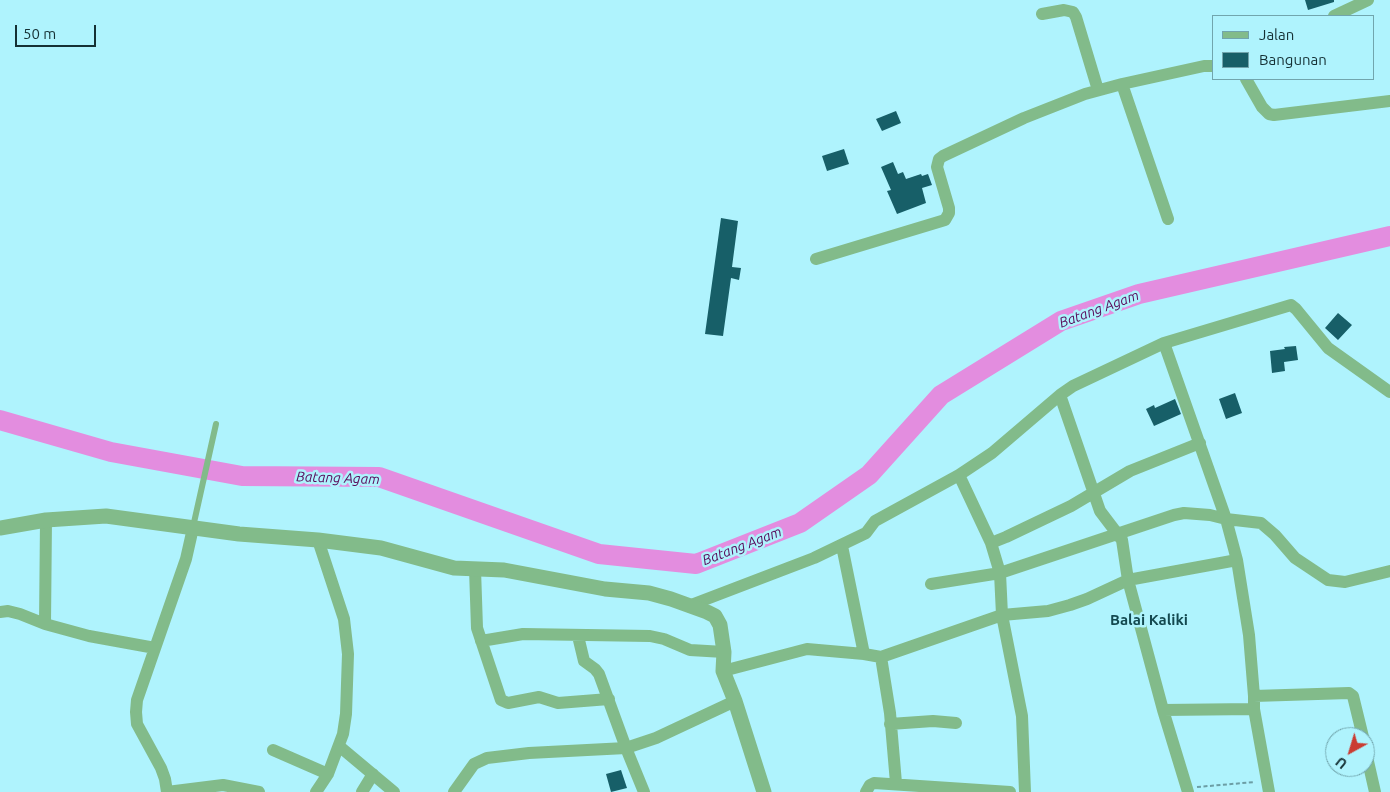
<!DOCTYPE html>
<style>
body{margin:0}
#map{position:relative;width:1390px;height:792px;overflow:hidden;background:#aff3fd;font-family:Ubuntu,sans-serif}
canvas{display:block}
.legend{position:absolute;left:1212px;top:15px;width:162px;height:65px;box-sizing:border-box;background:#aff3fd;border:1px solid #71a5ad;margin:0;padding:6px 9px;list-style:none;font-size:15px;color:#153034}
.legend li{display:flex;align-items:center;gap:10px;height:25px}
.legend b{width:25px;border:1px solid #71a5ad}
.north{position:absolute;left:1325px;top:727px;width:50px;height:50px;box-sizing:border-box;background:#aff3fd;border:1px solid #71a5ad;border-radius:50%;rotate:219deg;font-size:14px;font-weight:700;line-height:20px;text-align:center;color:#153034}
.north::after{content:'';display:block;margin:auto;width:18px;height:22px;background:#ca3c32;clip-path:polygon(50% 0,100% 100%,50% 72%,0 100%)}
.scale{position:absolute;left:15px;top:25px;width:81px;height:22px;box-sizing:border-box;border:2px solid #153034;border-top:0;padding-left:6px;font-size:15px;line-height:18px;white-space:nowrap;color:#153034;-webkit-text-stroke:4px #aff3fd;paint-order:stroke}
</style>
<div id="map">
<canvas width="1390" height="792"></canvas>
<ul class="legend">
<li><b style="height:6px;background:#82bb8a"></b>Jalan</li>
<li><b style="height:14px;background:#175f68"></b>Bangunan</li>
</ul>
<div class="north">U</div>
<div class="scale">50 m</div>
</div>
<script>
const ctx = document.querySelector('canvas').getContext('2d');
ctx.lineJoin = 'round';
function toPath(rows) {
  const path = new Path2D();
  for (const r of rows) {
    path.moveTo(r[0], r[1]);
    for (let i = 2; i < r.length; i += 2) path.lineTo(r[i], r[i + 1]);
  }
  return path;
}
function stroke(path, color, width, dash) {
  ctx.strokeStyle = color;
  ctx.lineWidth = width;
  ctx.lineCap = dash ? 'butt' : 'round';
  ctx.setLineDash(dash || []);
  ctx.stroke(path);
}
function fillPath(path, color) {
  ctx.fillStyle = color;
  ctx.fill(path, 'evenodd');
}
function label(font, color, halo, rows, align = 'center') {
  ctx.font = font + ' Ubuntu,sans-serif';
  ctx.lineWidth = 5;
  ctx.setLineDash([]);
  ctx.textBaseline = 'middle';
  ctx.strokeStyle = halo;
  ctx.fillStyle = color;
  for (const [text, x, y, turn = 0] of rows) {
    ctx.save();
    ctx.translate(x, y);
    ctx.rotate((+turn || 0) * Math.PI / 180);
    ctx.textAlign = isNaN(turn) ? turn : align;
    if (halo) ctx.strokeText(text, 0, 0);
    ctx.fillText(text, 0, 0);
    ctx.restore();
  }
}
stroke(toPath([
 [0,420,111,452,242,476,379,477,599,554,696,564,800,523,869,475,941,395,1061,321,1139,294,1390,236]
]), '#e38ddf', 20);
fillPath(toPath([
 [1305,0,1334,0,1334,2,1308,10],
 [896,111,901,123,882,131,876,119],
 [844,149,849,164,827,171,822,156],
 [893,162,898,174,903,172,906,179,921,174,922,176,928,174,932,185,922,188,926,203,897,214,887,191,891,190,881,167],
 [721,218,738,221,732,267,741,268,739,280,731,278,723,336,705,334],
 [1338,313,1352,325,1338,340,1325,328],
 [1296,346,1298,360,1284,362,1285,371,1272,373,1270,351,1285,349,1284,347],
 [1235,393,1242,413,1226,419,1219,399],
 [1175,399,1181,414,1154,426,1146,409,1154,405,1155,408],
 [621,770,627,788,611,792,606,774]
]), '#175f68');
stroke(toPath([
 [1197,787,1255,782]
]), '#6c9ea5', 2, [4, 2.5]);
stroke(toPath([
 [193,527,216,424]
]), '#82bb8a', 6);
stroke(toPath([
 [1042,14,1064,10,1073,12,1076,17,1098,90],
 [1334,16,1368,0],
 [1246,79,1262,107,1269,114,1274,115,1390,101],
 [1122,84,1168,219],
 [816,259,945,220,949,213,949,208,937,167,939,159,943,156,1024,118,1085,94,1122,84,1204,66,1214,66],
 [1164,343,1226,519,1237,560,1249,635,1254,696,1254,709,1269,792],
 [1060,395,1100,511,1122,540,1128,580,1163,710,1188,792],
 [959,475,991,543,1000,573,1002,615,1022,716,1025,792],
 [193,528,186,559,137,700,136,712,137,724,161,768,165,779,167,792,223,785,259,792],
 [991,543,1006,537,1071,506,1130,471,1200,443],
 [842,546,864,654],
 [475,569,477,628,501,700,508,703,539,697,558,703,609,699],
 [931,584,1000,573,1174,515,1184,513,1210,515,1226,519,1261,523,1275,535,1295,558,1328,580,1345,582,1390,571],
 [691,605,814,558,866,533,875,521,959,475,992,453,1060,395,1073,386,1164,343,1291,305,1296,309,1328,348,1390,392],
 [0,612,8,611,20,614,45,624,89,636,155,648],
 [45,624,46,520],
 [578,636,584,661,595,669,599,674,626,748,644,792],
 [481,641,523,634,650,636,664,639,690,650,724,652],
 [881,657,890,713,896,783],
 [723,671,807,649,864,654,881,657,1002,615,1048,611,1070,605,1087,599,1128,580,1237,560],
 [1254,696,1349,693,1353,696,1363,737],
 [1163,710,1254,709],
 [890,724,933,721,956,723],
 [339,746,394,792],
 [1365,748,1375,792],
 [273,750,328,774],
 [316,792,328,774,343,734,346,714,348,654,344,619,318,540],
 [362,792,373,774],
 [454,792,474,764,487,758,529,753,626,748,656,738,735,701],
 [866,792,870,785,874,783,1010,792]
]), '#82bb8a', 12);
stroke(toPath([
 [0,528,46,520,106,516,239,534,318,540,381,548,454,568,504,570,605,589,649,593,671,599,707,612,715,616,720,625,724,652,723,671,735,701,764,792]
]), '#82bb8a', 15);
label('italic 14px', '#590a59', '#aff3fd', [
 ["Batang Agam",1099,309,-20],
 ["Batang Agam",338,478,2],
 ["Batang Agam",742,546,-21]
]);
label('bold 15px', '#13484f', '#aff3fd', [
 ["Balai Kaliki",1149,620]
]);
</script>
